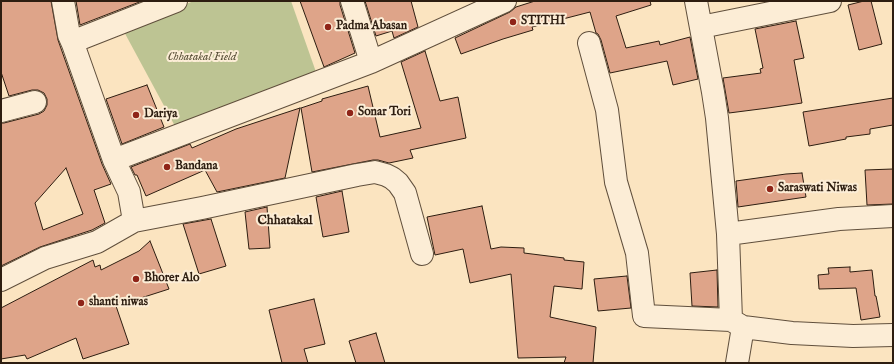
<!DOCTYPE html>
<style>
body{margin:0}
#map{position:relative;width:894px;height:364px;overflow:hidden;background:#fbe4c0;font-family:"IM FELL English",serif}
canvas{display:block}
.frame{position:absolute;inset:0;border:2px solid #2d1d10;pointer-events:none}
</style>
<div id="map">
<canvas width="894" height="364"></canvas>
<div class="frame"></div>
</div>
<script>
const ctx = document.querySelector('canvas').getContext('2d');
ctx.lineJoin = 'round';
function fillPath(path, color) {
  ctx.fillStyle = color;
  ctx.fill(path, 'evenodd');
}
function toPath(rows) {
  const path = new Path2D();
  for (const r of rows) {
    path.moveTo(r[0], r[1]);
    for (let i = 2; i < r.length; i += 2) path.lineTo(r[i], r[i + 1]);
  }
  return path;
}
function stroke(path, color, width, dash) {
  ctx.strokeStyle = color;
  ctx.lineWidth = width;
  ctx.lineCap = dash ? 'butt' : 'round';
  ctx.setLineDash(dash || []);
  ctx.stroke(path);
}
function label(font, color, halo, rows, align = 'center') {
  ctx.font = font + ' "IM FELL English",serif';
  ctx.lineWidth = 4;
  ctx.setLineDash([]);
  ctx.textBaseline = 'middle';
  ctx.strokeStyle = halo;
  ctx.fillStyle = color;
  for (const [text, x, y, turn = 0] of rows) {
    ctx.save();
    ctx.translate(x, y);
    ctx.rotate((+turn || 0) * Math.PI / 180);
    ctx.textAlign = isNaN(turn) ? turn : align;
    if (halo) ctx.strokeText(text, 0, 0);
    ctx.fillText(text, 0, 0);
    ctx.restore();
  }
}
fillPath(toPath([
 [194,1,291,1,316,72,176,128,122,28]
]), '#bdc493');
const building = toPath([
 [1,1,51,1,58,40,102,164,111,184,94,190,105,223,92,230,40,247,1,266,1,123,4,123,39,114,44,111,47,105,47,99,44,93,38,90,32,90,9,96,1,72,1,1],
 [66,168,83,214,43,230,35,203,66,168],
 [76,1,142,1,80,25,76,1],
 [300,1,340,1,340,5,355,53,324,67,300,1],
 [365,1,411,1,418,27,394,38,392,31,376,36,365,1],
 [535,1,650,1,651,5,616,16,626,48,659,41,660,45,690,37,698,79,673,85,667,61,610,73,601,40,598,34,596,33,590,12,532,27,533,30,503,39,461,54,455,38,510,12,516,7,535,1],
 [864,1,871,1,882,44,859,50,848,5,864,1],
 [796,21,804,58,794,60,802,103,768,108,729,113,723,78,761,73,760,69,763,68,755,29,796,21],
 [425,51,440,101,458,97,466,138,410,150,413,158,389,163,378,160,373,160,312,172,301,108,322,101,322,99,368,86,380,137,421,128,401,62,425,51],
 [147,85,164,127,122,144,106,99,147,85],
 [893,98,893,125,870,129,870,134,846,137,846,139,809,146,803,112,893,98],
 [300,108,285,178,217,192,205,170,146,196,137,175,135,175,131,167,190,144,192,148,236,129,300,108],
 [893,169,893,204,867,205,865,170,893,169],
 [802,173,806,197,738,207,736,181,786,174,802,173],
 [342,191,349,232,323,237,316,197,342,191],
 [482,206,491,249,501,247,524,248,524,253,564,258,564,260,584,262,582,289,554,286,550,317,596,327,593,363,564,363,566,357,518,358,511,274,470,283,463,249,435,255,427,217,482,206],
 [267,207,270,248,249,249,245,212,267,207],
 [211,219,226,266,199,274,183,224,211,219],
 [150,241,169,289,116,306,129,344,83,359,76,338,27,359,25,355,1,359,1,308,93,260,95,267,100,265,101,270,139,251,150,241],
 [850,267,850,272,872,270,875,296,876,296,880,317,861,320,856,288,819,289,818,275,829,274,828,268,850,267],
 [717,270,718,307,692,306,690,273,717,270],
 [627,276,631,308,598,311,594,279,627,276],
 [314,299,325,344,304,349,308,363,282,363,269,310,314,299],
 [376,333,385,363,356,363,349,341,376,333]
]);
fillPath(building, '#dea489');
stroke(building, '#2d1d10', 1);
const minor = toPath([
 [63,1,69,35,73,44,114,160,371,62,505,1],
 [352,1,371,62],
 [696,1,713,92,717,118,728,234,731,320,743,327,737,363],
 [701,27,830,1],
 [589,43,607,110,616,182,637,253,644,316,731,320],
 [73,44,77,40,176,1],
 [1,111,35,102],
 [134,221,202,208,357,175,375,172,386,175,392,178,398,183,405,193,422,254],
 [728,234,839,219,893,216],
 [1,280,45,258,97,242,134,221,129,192,114,160],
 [743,327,792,333,853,336,893,335]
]);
stroke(minor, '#604f3c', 24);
stroke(minor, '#fcedd6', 22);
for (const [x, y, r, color] of [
 [513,22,4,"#8f2418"],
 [328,27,4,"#8f2418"],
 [350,113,4,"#8f2418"],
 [136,115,4,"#8f2418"],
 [167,167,4,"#8f2418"],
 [770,189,4,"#8f2418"],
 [136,279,4,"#8f2418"],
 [81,303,4,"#8f2418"]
]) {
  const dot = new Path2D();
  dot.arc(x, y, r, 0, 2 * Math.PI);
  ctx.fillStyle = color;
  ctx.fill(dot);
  stroke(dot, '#fcedd6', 1.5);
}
label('bold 12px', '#2d1d10', '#fcedd6', [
 ["STITHI",521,22],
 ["Padma Abasan",336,27],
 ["Sonar Tori",358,113],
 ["Dariya",144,115],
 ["Bandana",175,167],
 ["Saraswati Niwas",778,189],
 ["Bhorer Alo",144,279],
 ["shanti niwas",89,303]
], 'left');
label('italic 12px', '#584f37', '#fcedd6', [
 ["Chhatakal Field",202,58]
]);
label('bold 13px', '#2d1d10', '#fcedd6', [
 ["Chhatakal",285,221]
]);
</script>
